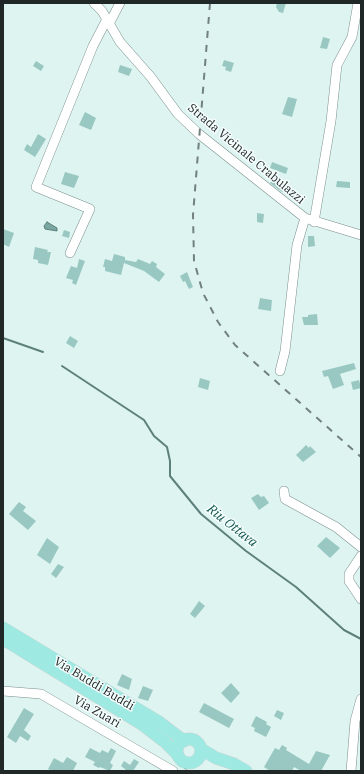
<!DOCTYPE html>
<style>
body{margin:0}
#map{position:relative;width:364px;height:774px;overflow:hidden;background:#def4f1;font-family:"IBM Plex Serif",serif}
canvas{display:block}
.frame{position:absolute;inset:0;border:4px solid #202827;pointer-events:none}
</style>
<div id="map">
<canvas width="364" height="774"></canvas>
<div class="frame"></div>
</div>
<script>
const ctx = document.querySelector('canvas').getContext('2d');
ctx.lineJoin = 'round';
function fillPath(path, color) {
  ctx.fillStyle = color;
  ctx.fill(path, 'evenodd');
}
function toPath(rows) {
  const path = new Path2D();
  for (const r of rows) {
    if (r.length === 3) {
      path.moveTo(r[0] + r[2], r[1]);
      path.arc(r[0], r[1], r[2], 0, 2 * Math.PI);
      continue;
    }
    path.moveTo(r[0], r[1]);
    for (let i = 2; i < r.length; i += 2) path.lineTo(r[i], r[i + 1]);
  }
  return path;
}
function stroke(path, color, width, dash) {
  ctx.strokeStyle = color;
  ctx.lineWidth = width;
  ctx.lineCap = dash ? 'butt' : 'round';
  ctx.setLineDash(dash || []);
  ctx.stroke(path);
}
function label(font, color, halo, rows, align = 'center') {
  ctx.font = font + ' "IBM Plex Serif",serif';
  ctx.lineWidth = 3;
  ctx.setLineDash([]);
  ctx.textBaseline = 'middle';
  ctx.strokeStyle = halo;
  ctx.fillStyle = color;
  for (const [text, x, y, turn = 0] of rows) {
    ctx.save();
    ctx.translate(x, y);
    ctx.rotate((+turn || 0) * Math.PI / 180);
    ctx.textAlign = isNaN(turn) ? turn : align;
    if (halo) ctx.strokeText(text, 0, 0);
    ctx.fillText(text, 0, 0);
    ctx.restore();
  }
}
const water = toPath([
 [47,222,57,228,57,231,45,229,44,226,47,222]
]);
fillPath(water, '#78a6a0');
stroke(water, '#5e807c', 1);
stroke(toPath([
 [3,338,43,352],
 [62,366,144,420,154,436,167,447,170,461,170,476,201,514,246,551,296,587,344,630,361,639]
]), '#5e807c', 2);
fillPath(toPath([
 [277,3,286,3,283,13,279,12,276,7],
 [323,37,330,39,327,49,320,48],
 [224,60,234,63,231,72,225,70,226,67,222,66],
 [36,61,44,66,41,71,33,66],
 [120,65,132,69,129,76,118,72],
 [288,97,297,99,292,117,282,114],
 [85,112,96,118,91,130,79,125],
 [38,134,46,139,35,157,24,150,27,144,31,147],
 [272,162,288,168,286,174,270,168],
 [65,172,79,176,74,188,61,184],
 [274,177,286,188,282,192,270,183],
 [337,181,350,182,350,188,336,187],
 [257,213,264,214,263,223,257,222],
 [3,229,14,233,9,247,3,244],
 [64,230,70,232,69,238,62,236],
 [308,236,314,236,315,246,308,247],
 [35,247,48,250,47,252,51,252,48,265,38,263,38,260,33,259],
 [114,254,125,257,125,260,136,262,138,259,150,264,152,261,157,264,156,267,165,274,159,282,144,271,124,263,121,275,105,271,105,267,103,267,105,259,112,261],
 [79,259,85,261,76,285,72,283,73,280,66,278,71,266,77,268],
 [187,272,193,287,189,289,185,281,183,282,180,276],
 [260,298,272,300,271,311,258,309],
 [317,314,318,325,304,325,302,317,308,317,308,315],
 [70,336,78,341,74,348,66,343],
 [354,363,356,369,340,374,344,385,333,389,328,376,324,377,322,371],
 [200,378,210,381,208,390,198,387],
 [359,380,361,388,353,390,351,382],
 [306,445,309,448,310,446,316,452,303,462,296,455],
 [258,494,261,497,264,496,269,503,259,510,251,498],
 [19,502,26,507,23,511,36,521,28,530,9,514],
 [326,537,340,548,330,558,317,546],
 [47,538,59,547,50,564,37,555],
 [58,564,64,567,56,578,51,574],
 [199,601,205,606,195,618,190,614],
 [122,674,132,679,129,690,117,685],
 [231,683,240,693,231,703,221,693],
 [143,686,153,690,148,701,138,698],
 [204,703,234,719,229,728,199,712],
 [24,708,34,714,24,730,31,736,28,741,20,736,16,743,7,737],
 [277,710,284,713,281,720,274,716],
 [256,716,267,722,266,724,271,727,266,737,254,731,255,728,251,726],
 [282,745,287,748,286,750,309,764,316,751,330,755,321,771,301,771,294,767,292,771,270,771,264,767,275,748,279,750],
 [90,748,100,753,102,750,108,753,111,748,116,751,110,763,113,765,110,771,100,767,99,768,93,765,95,762,85,757],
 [67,757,77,763,73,771,52,771,48,769,54,758,63,763],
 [134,759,139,762,133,771,126,770,121,766,124,761,130,765]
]), '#99c8c2');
const minor = toPath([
 [94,3,102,11,120,42,150,76,178,114,199,134,305,218,361,235],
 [109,24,120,3],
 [314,222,331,121,337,65,352,37,358,3],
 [70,253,90,209,36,187,93,46,107,19],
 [280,371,285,351,297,245,305,218],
 [284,491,285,499,336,527,361,547],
 [361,556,349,574,349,581,361,599],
 [3,691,41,694,173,771],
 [351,771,355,721,361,699]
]);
const major = toPath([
 [3,628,159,722,184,741],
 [3,639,143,725,165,742,178,755],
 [189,751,12],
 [201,749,216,758,234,764,246,771]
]);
stroke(minor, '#7b8f8d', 10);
stroke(major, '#d2d4d4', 13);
stroke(toPath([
 [179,765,190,771]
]), '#94a4a2', 1.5, [3, 3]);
stroke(minor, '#fff', 9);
stroke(major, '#9eeae3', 12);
stroke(toPath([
 [210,3,193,215,194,261,203,293,218,322,235,345,361,457]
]), '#72807e', 2, [7, 7]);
label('12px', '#202827', '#f5fefd', [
 ["Strada Vicinale Crabulazzi",246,154,40],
 ["Via Buddi Buddi",94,684,31],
 ["Via Zuari",97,712,30]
]);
label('italic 13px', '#0b4f4a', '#f5fefd', [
 ["Riu Ottava",232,526,38]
]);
</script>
